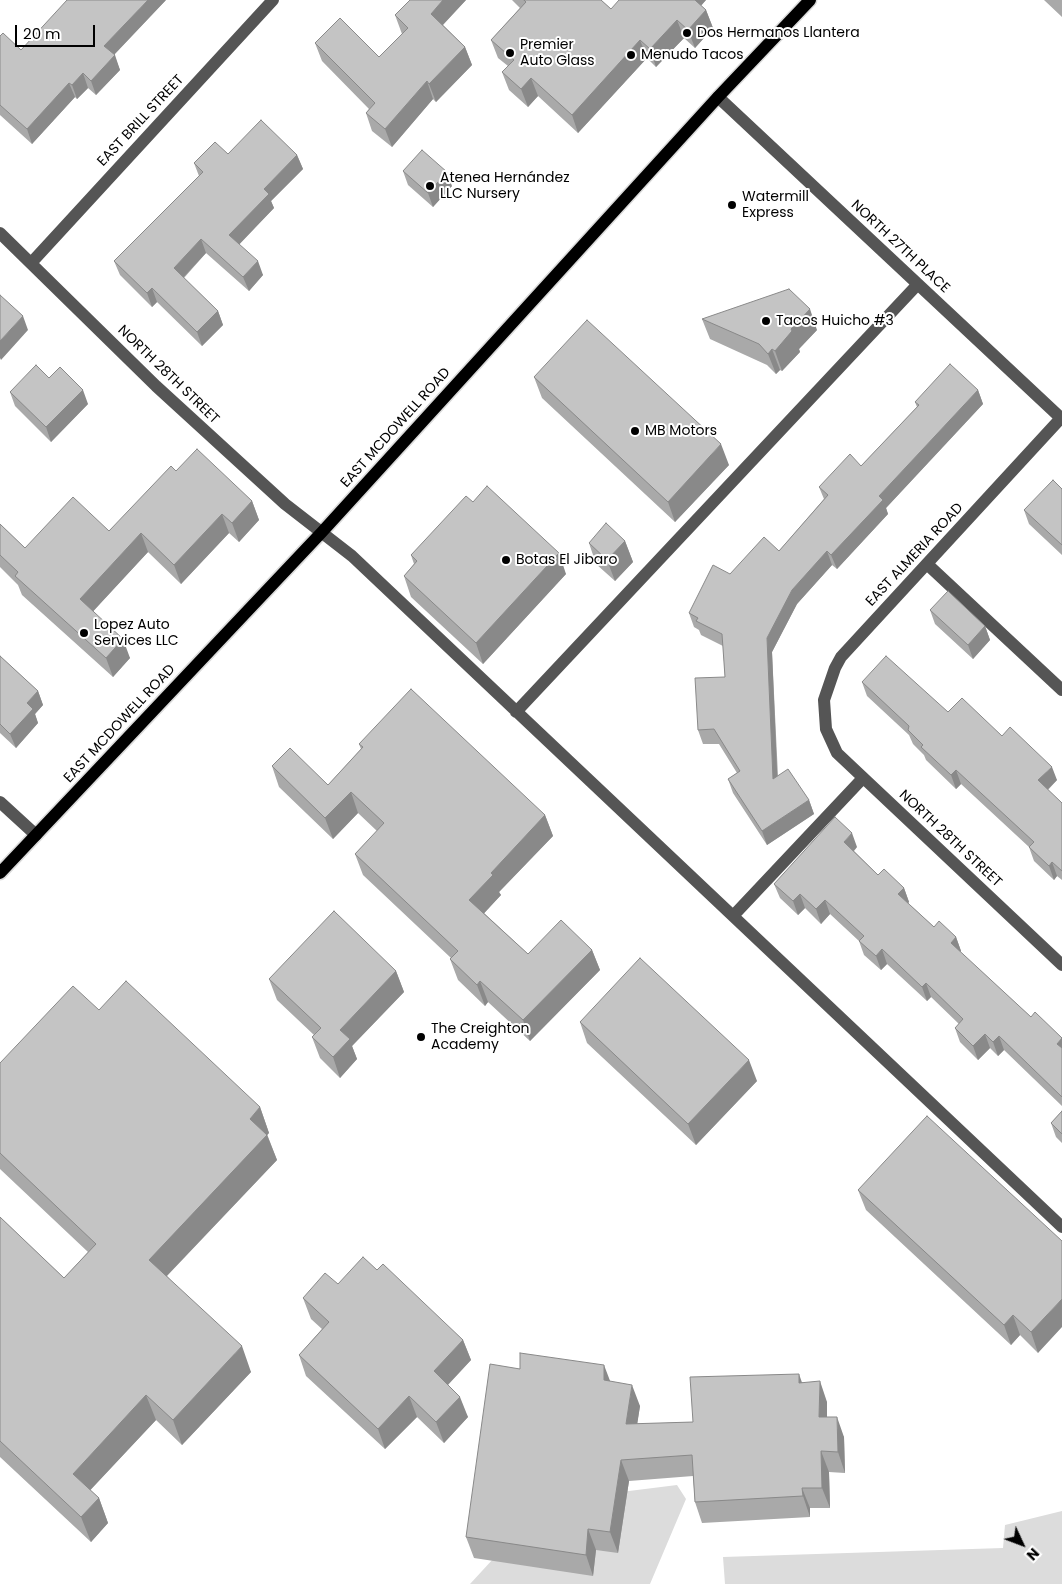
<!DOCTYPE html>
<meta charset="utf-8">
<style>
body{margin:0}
#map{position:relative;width:1062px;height:1584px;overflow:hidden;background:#fff;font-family:Poppins,sans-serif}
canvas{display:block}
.north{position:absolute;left:997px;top:1519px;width:50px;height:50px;-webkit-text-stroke:4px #fff;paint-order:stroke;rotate:133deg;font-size:14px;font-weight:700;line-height:20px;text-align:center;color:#000}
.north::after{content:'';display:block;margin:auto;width:18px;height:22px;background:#000;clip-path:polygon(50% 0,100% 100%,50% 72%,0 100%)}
.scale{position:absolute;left:15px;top:25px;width:80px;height:22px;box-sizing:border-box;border:2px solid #000;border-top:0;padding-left:6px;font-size:15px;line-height:18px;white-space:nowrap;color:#000;-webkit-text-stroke:4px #fff;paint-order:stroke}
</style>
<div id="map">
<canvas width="1062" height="1584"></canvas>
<div class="north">N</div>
<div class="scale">20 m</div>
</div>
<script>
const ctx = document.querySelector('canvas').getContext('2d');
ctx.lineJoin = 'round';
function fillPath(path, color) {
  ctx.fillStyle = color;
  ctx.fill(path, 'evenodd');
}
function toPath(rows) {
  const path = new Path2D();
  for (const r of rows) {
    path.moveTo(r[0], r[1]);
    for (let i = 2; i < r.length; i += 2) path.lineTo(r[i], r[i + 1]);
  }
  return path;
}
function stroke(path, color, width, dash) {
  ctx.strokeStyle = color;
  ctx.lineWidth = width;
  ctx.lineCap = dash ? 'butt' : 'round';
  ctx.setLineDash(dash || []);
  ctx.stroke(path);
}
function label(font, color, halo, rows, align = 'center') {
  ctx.font = font + ' Poppins,sans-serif';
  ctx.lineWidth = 4;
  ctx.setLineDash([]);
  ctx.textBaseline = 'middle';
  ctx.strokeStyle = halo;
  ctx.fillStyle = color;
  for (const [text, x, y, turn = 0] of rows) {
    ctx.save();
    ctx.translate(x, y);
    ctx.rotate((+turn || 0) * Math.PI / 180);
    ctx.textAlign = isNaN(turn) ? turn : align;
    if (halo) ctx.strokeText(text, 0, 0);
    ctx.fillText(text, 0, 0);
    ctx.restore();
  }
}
fillPath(toPath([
 [677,1485,686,1499,650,1584,470,1584,529,1520,597,1495],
 [1062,1511,1062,1584,725,1584,723,1557,1003,1548,1005,1525]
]), '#dcdcdc');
const major = toPath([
 [0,873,322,532,718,97,810,0]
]);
stroke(major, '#dbdbdb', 15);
stroke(toPath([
 [718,97,1062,419],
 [0,233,156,386,285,504,352,556,1062,1227],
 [32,262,273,0],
 [1061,418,841,657,835,668,824,700,826,729,837,753,1062,965],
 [927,564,1062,690],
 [516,712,918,284],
 [0,802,36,835],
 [733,916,863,778]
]), '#555', 12);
stroke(major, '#000', 12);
fillPath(toPath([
 [166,0,114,55,120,70,96,95,88,88,77,99,75,97,32,144,0,115,0,36,21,50],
 [410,0,466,0,443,25,465,47,472,65,436,102,433,99,392,147,372,131,366,113,369,109,322,61,315,43,379,57,402,34,395,15],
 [512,0,601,0,611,9,706,0,701,6,706,10,713,28,695,48,684,38,656,67,647,58,578,133,538,96,528,107,509,90,502,72,508,66,498,58,491,40,520,8],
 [1044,0,1062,0,1062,17],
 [228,154,297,155,303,169,271,201,274,208,239,244,263,275,249,291,206,253,184,278,218,311,223,325,202,346,157,302,152,307,120,275,114,261,199,176,194,163],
 [403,171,452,186,433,207,408,185],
 [702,319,817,330,799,349,800,352,782,371,780,370,776,374,767,365,710,339],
 [534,377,729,465,675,522,542,398],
 [49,378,88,404,51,442,15,406,10,392],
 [978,390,983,404,886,508,888,514,837,569,832,565,797,604,772,652,778,776,809,800,814,814,767,845,733,793,728,779,737,773,719,744,703,744,698,730,725,677,723,646,701,635,699,630,694,627,689,613,730,574,779,551,824,499,819,487,861,466,917,407,915,402],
 [176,471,252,501,259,520,239,542,229,533,181,584,148,552,93,611,130,658,113,677,22,595,18,585,0,567,0,524,25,548,109,531],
 [1062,489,1062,555,1029,524,1024,510],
 [473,502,566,574,483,664,411,597,404,576,414,564,411,555],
 [625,541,633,562,615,581,596,564,589,543],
 [930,610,985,626,990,640,973,659,935,624],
 [0,656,38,691,43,705,35,714,38,723,16,748,0,733],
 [862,682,948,712,1002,736,1057,780,1048,790,1062,803,1062,880,1057,876,1054,880,1034,861,1029,847,961,784,956,789,926,760,924,755,913,744,909,735,867,696],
 [359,744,545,815,553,836,499,892,501,895,484,913,528,954,592,950,600,970,530,1041,488,1002,485,1006,458,980,450,959,451,958,363,875,355,854,377,831,358,813,333,839,279,787,272,766,328,785,361,749],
 [857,847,854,851,878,875,904,888,909,902,908,903,934,927,956,937,961,951,960,952,1031,1017,1062,1038,1062,1106,1004,1050,998,1056,990,1048,978,1060,960,1042,955,1028,959,1024,931,997,927,1001,887,964,881,970,864,955,859,941,830,914,821,924,805,908,798,915,780,898,774,884],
 [396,971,404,992,352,1046,357,1059,340,1078,320,1058,312,1037,314,1035,277,1000,269,979],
 [99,1010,260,1107,269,1133,267,1134,277,1160,167,1276,251,1372,182,1445,156,1420,90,1490,99,1498,108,1523,91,1542,0,1457,0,1217,64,1278,88,1252,0,1169,0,1063],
 [580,1022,757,1081,696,1145,587,1043],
 [1062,1111,1062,1143,1056,1137,1051,1123],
 [858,1190,1062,1241,1038,1353,1020,1335,1011,1345,866,1210],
 [377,1270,463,1340,471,1360,448,1385,468,1417,444,1443,417,1417,385,1449,306,1376,299,1355,322,1329,311,1319,303,1298,338,1284],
 [520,1369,610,1381,640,1406,637,1424,693,1422,802,1382,827,1402,827,1417,844,1437,845,1473,829,1472,830,1508,810,1508,810,1517,702,1523,695,1502,693,1476,629,1481,618,1553,596,1550,593,1576,474,1558,466,1537]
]), '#a9a9a9');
fillPath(toPath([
 [148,0,166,0,109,60,104,46],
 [443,0,466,0,437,31,431,14],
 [691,0,706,0,695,12],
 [706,10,713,28,695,48,688,30],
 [677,20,684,38,656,67,650,49],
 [640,40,647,58,578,133,572,115],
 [465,47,472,65,436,102,429,84],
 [115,55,120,70,96,95,91,81],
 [83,73,88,88,77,99,72,85],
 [531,78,538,96,528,107,521,89],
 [427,81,433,99,392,147,385,129],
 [69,83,75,97,32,144,27,129],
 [297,155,303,169,271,201,274,208,234,250,229,235,264,189],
 [447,172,452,186,433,207,428,193],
 [201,239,206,253,179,282,174,268],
 [258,261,263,275,249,291,243,277],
 [152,288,157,302,152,307,147,293],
 [810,309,817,330,799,349,800,352,782,371,775,351,791,329],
 [218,311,223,325,202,346,197,332],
 [23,316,28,330,1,360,0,358,0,341],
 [772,349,780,370,776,374,768,354],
 [83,390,88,404,51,442,46,427],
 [978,390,983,404,886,508,888,514,837,569,831,555,879,496],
 [721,444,729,465,675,522,668,502],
 [252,501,259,520,239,542,232,523],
 [222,514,229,533,181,584,174,565],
 [141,533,148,552,87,618,80,599],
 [625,541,633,562,615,581,607,560],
 [827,551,832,565,797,604,772,652,778,793,773,779,767,638,792,590],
 [559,553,566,574,483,664,476,643],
 [985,626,990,640,973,659,968,645],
 [123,639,130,658,113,677,106,658],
 [38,691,43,705,35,714,38,723,16,748,10,734,27,703],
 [1052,767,1057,780,1043,794,1038,780],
 [956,770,961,784,956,789,951,775],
 [351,792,358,813,333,839,325,818],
 [809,800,814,814,767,845,762,831],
 [545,815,553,836,499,892,501,895,477,921,469,900,491,873],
 [852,833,857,847,849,856,844,842],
 [1052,862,1057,876,1054,880,1049,866],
 [904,888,909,902,904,908,898,894],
 [800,894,805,908,798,915,793,901],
 [825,900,830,914,821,924,816,909],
 [956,937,961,951,956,957,951,943],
 [882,949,887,964,881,970,876,956],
 [592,950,600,970,530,1041,523,1020],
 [396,971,404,992,352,1046,357,1059,340,1078,333,1057,340,1030],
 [480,981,488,1002,485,1006,477,985],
 [926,983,931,997,927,1001,922,987],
 [985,1034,990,1048,978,1060,973,1046],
 [999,1036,1004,1050,998,1056,993,1042],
 [1062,1038,1062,1057,1057,1044],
 [749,1060,757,1081,696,1145,688,1124],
 [260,1107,269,1133,264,1139,267,1135,277,1160,158,1285,149,1260,250,1119],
 [1062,1299,1062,1327,1038,1353,1031,1332],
 [1013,1315,1020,1335,1011,1345,1004,1325],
 [463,1340,471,1360,441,1392,434,1371],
 [242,1346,251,1372,182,1445,173,1420],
 [604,1365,612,1386,604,1380],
 [799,1374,806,1394,799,1383],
 [820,1381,827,1402,827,1437,819,1417],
 [632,1385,640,1406,634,1445,626,1424],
 [146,1395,156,1420,82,1499,73,1474],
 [409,1396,417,1417,385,1449,378,1429],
 [460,1397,468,1417,444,1443,436,1422],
 [837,1417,844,1437,845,1473,838,1452],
 [821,1451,829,1472,830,1508,822,1488],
 [621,1460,629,1481,618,1553,610,1532],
 [802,1488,810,1508,810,1517,803,1496],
 [99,1498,108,1523,91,1542,81,1517],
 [588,1529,596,1550,593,1576,586,1555]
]), '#898989');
const building = toPath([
 [67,0,148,0,104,46,115,55,91,81,83,73,72,85,69,83,27,129,0,105,0,36,3,33,21,50,67,0],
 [410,0,443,0,431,14,465,47,429,84,427,81,385,129,366,113,375,103,315,43,340,18,379,57,408,28,395,15,410,0],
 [524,0,601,0,611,9,619,0,695,0,706,10,688,30,677,20,650,49,640,40,572,115,531,78,521,89,502,72,514,60,491,40,526,2,524,0],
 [261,120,297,155,264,189,269,194,229,235,258,261,243,277,201,239,174,268,218,311,197,332,152,288,147,293,114,261,203,172,194,163,215,142,228,154,261,120],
 [422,150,447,172,428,193,403,171,422,150],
 [789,289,810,309,791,329,792,331,775,351,772,349,768,354,759,344,702,319,789,289],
 [0,295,23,316,0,341,0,295],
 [587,320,721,444,668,502,534,377,587,320],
 [950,364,978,390,879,496,883,500,831,555,827,551,792,590,767,638,773,779,788,769,809,800,762,831,728,779,740,771,714,729,698,730,695,678,725,677,722,634,696,621,698,618,689,613,713,565,730,574,764,537,779,551,828,495,819,487,850,454,861,466,919,405,915,402,950,364],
 [36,365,49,378,60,367,83,390,46,427,10,392,36,365],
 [197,449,252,501,232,523,222,514,174,565,141,533,80,599,123,639,106,658,15,576,18,572,0,555,0,524,25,548,73,497,109,531,171,466,176,471,197,449],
 [1053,480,1062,489,1062,545,1024,510,1053,480],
 [487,486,559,553,476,643,404,576,417,561,411,555,466,496,473,502,487,486],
 [606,523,625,541,607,560,589,543,606,523],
 [948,591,985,626,968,645,930,610,948,591],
 [0,656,38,691,27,703,33,709,10,734,0,724,0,656],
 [886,656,948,712,962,698,1002,736,1010,727,1052,767,1038,780,1062,803,1062,871,1052,862,1049,866,1029,847,1034,842,956,770,951,775,921,747,923,745,908,730,909,726,862,682,886,656],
 [411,689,545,815,491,873,493,875,469,900,528,954,561,920,592,950,523,1020,480,981,477,985,450,959,458,951,355,854,384,823,351,792,325,818,272,766,290,748,328,785,363,747,359,744,411,689],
 [835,817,852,833,844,842,878,875,884,869,904,888,898,894,934,927,939,921,956,937,951,943,1031,1017,1035,1012,1062,1038,1057,1044,1062,1048,1062,1097,999,1036,993,1042,985,1034,973,1046,955,1028,963,1019,926,983,922,987,882,949,876,956,859,941,864,936,825,900,816,909,800,894,793,901,774,884,835,817],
 [334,911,396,971,340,1030,350,1039,333,1057,312,1037,321,1028,269,979,334,911],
 [640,958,749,1060,688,1124,580,1022,640,958],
 [126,981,260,1107,250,1119,267,1135,149,1260,242,1346,173,1420,146,1395,73,1474,99,1498,81,1517,0,1441,0,1217,64,1278,96,1244,0,1153,0,1063,73,986,99,1010,126,981],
 [1062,1111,1062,1134,1051,1123,1062,1111],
 [927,1116,1062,1241,1062,1299,1031,1332,1013,1315,1004,1325,858,1190,927,1116],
 [363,1257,377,1270,383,1264,463,1340,434,1371,460,1397,436,1422,409,1396,378,1429,299,1355,329,1322,303,1298,325,1273,338,1284,363,1257],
 [520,1353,604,1365,604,1380,632,1385,626,1424,693,1422,690,1377,799,1374,799,1383,820,1381,819,1417,837,1417,838,1452,821,1451,822,1488,802,1488,803,1496,695,1502,692,1455,621,1460,610,1532,588,1529,586,1555,466,1537,490,1364,520,1369,520,1353]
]);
fillPath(building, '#c4c4c4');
stroke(building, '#898989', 1);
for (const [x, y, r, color] of [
 [687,33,5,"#000"],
 [510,53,5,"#000"],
 [631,55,5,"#000"],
 [430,186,5,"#000"],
 [732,205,5,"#000"],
 [766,321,5,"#000"],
 [635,431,5,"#000"],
 [506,560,5,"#000"],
 [84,633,5,"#000"],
 [421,1037,5,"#000"]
]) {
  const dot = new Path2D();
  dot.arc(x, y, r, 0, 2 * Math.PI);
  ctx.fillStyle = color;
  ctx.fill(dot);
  stroke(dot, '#fff', 2);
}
label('14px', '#000', '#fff', [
 ["Dos Hermanos Llantera",697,33],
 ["Premier",520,45],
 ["Auto Glass",520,61],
 ["Menudo Tacos",641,55],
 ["Atenea Hernández",440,178],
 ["LLC Nursery",440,194],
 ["Watermill",742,197],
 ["Express",742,213],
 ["Tacos Huicho #3",776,321],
 ["MB Motors",645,431],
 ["Botas El Jibaro",516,560],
 ["Lopez Auto",94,625],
 ["Services LLC",94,641],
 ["The Creighton",431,1029],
 ["Academy",431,1045]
], 'left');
label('14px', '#000', '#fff', [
 ["EAST BRILL STREET",141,121,-47],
 ["NORTH 27TH PLACE",900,247,43],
 ["NORTH 28TH STREET",168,375,44],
 ["EAST MCDOWELL ROAD",396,428,-48],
 ["EAST ALMERIA ROAD",915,555,-47],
 ["EAST MCDOWELL ROAD",120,724,-47],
 ["NORTH 28TH STREET",950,839,43]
]);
</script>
